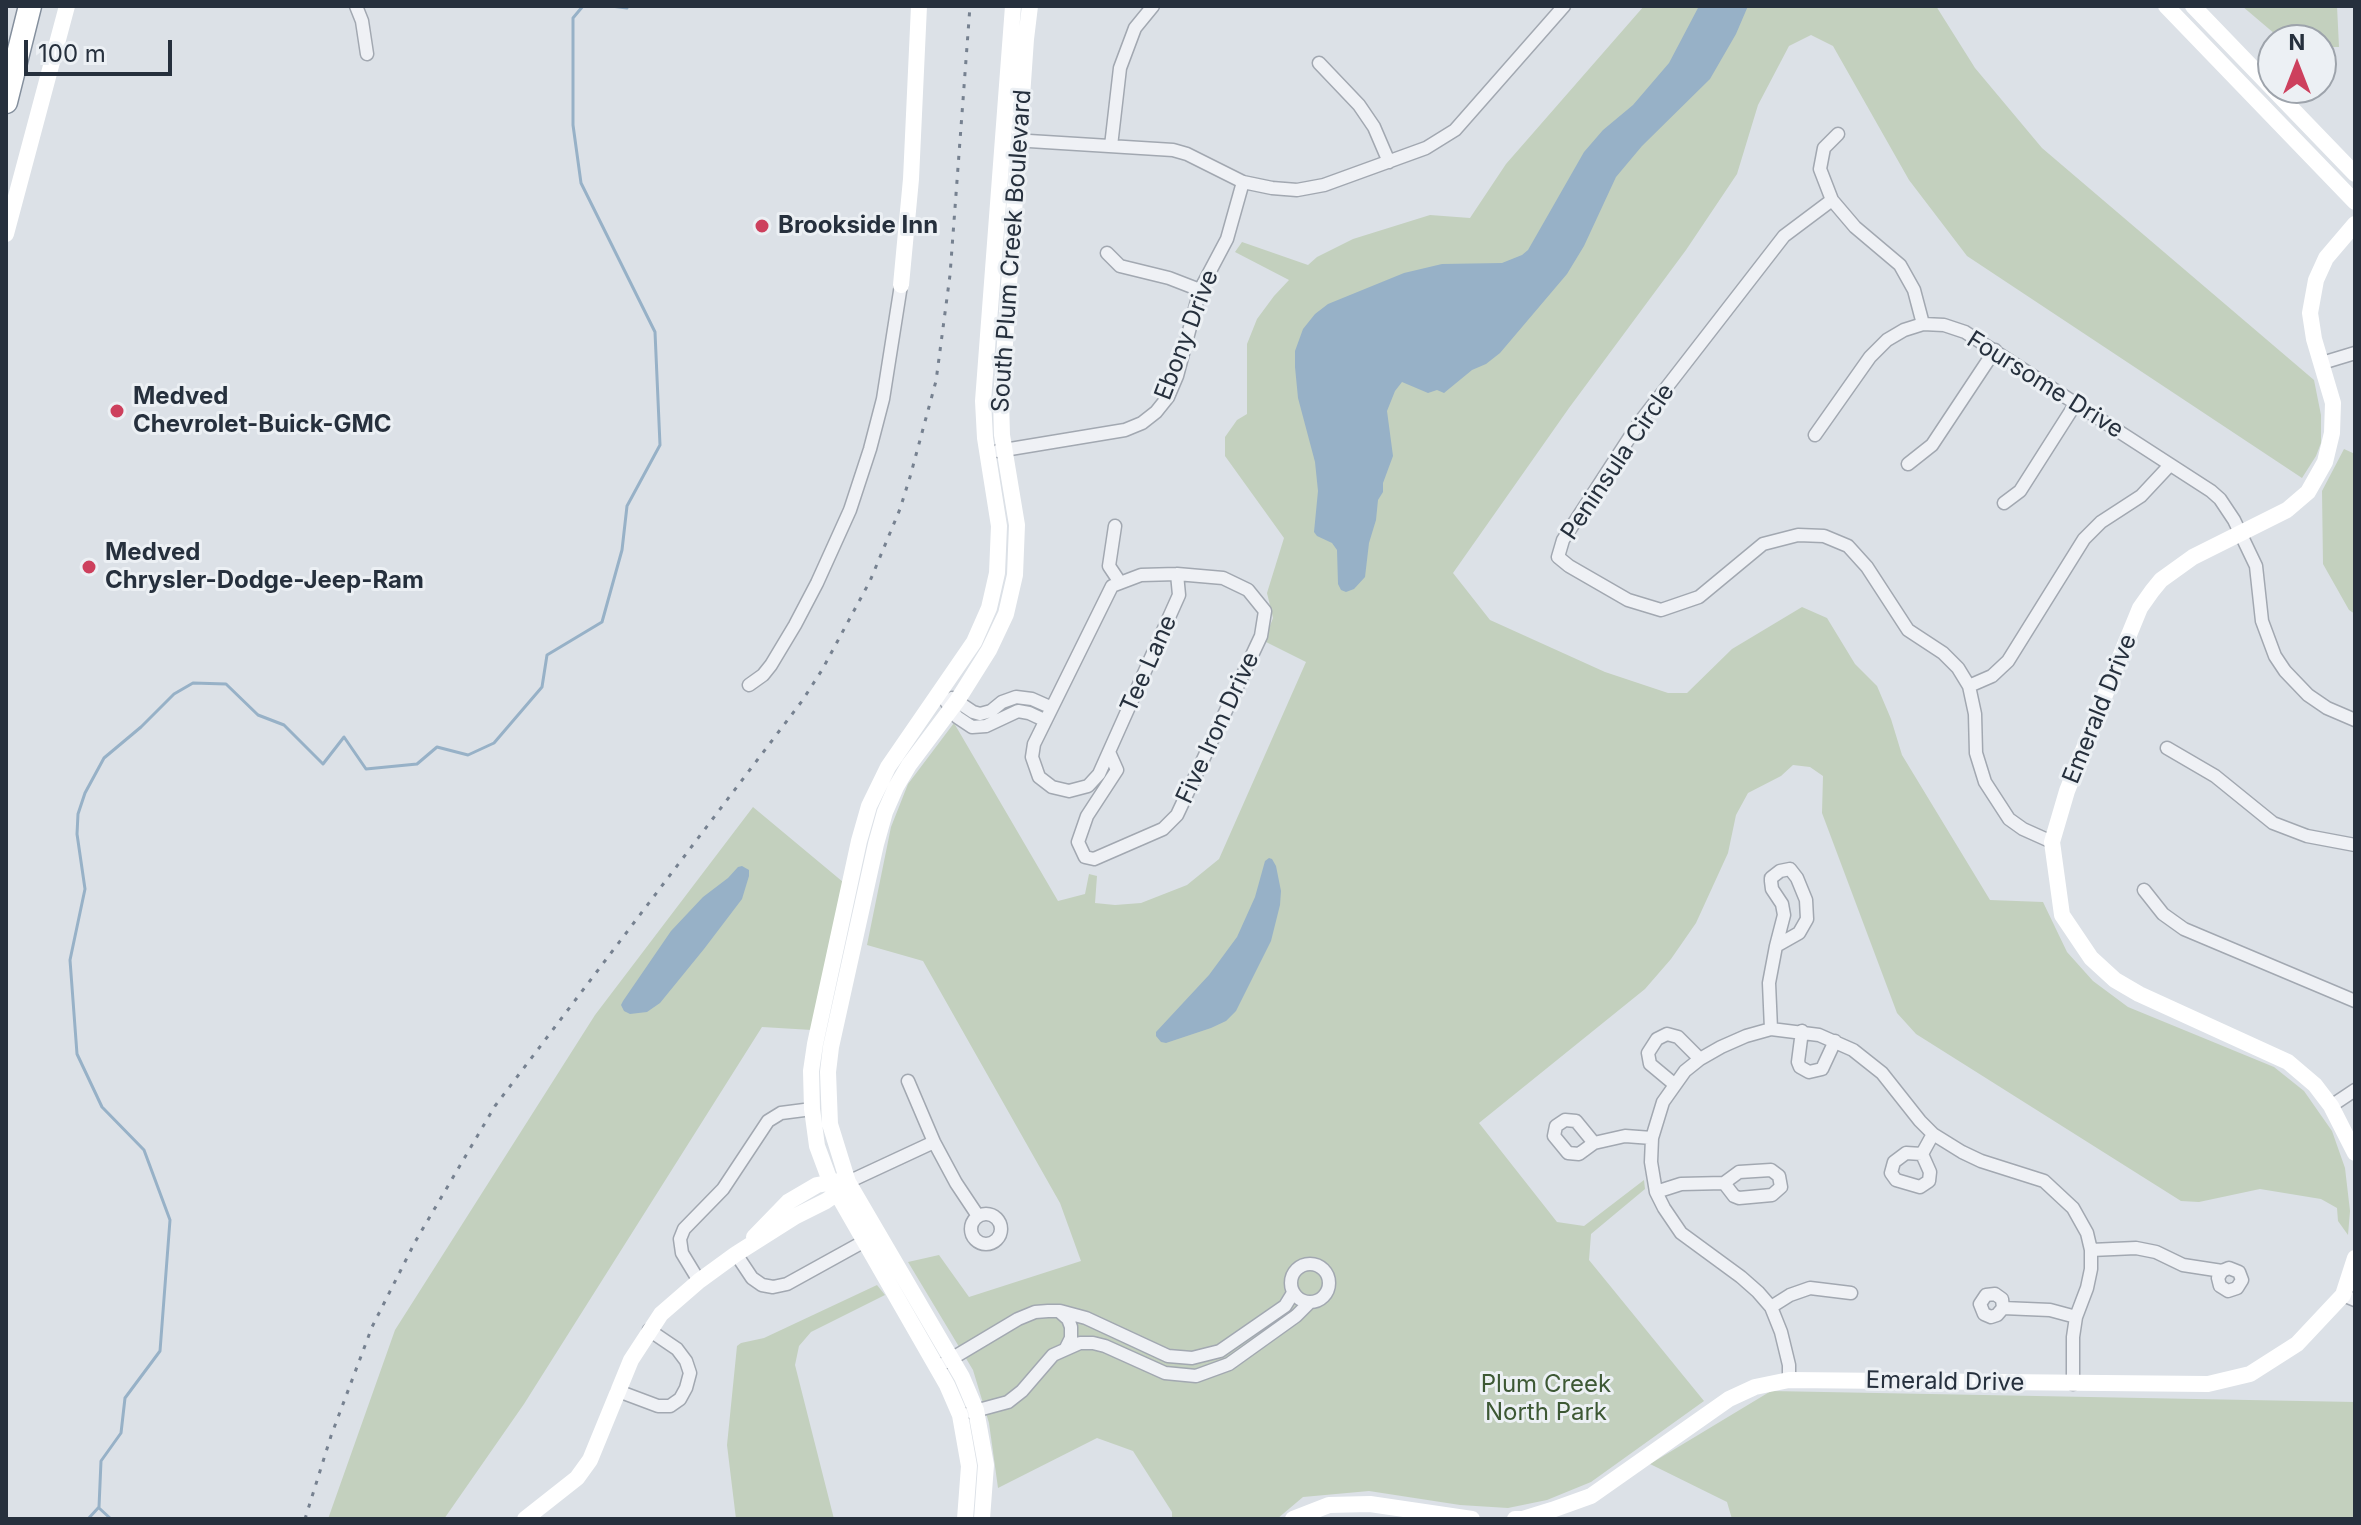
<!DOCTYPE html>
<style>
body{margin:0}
#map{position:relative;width:2361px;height:1525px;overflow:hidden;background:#dce1e7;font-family:Inter,sans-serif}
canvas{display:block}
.frame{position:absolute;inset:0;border:8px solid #26303d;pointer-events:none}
.north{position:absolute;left:2257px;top:24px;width:80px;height:80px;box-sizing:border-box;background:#ecf0f4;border:2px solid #9da3ab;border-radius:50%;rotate:0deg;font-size:22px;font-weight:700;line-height:32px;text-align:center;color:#26303d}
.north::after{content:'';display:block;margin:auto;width:28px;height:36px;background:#cd405d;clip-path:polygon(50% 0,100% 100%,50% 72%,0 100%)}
.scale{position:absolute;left:24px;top:40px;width:148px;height:36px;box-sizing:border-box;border:4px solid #26303d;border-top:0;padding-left:10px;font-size:24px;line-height:28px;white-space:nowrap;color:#26303d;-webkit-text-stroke:6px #ecf0f4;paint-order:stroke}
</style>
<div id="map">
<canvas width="2361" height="1525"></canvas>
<div class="frame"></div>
<div class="north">N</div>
<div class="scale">100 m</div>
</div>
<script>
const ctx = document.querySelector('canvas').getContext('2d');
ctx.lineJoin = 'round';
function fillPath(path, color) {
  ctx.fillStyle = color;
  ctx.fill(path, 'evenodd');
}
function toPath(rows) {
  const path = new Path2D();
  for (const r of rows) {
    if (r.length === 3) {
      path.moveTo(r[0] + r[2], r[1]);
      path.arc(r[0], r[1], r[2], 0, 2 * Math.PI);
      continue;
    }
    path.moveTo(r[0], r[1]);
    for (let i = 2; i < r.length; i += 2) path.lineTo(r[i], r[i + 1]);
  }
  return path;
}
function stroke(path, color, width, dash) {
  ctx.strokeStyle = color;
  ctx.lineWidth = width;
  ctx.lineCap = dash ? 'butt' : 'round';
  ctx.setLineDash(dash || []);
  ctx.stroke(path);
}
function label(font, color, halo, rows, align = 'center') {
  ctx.font = font + ' Inter,sans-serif';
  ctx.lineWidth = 6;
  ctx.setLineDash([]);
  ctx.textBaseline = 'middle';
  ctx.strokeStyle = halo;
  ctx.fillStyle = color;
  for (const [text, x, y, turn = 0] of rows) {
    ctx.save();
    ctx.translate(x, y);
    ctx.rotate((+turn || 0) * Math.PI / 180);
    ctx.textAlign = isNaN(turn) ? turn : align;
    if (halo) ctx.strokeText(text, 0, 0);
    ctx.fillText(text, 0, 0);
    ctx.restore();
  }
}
fillPath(toPath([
 [1644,6,1936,6,1975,68,2042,148,2314,380,2321,415,2321,443,2316,456,2302,478,1967,256,1909,180,1833,46,1811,35,1789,46,1758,105,1737,174,1686,250,1569,408,1453,573,1490,620,1605,672,1668,693,1687,693,1732,649,1802,607,1827,618,1855,664,1877,686,1891,719,1902,755,1990,900,2043,902,2067,952,2093,981,2128,1007,2274,1067,2304,1091,2332,1131,2345,1168,2350,1211,2348,1235,2338,1221,2337,1208,2321,1199,2260,1189,2199,1202,2181,1201,1916,1034,1897,1013,1822,813,1823,776,1810,767,1793,765,1781,776,1748,793,1736,815,1728,853,1696,923,1671,959,1645,989,1479,1123,1557,1222,1584,1226,1644,1180,1645,1189,1591,1234,1589,1260,1704,1401,1591,1482,1547,1500,1508,1508,1460,1505,1369,1491,1303,1497,1277,1519,1172,1519,1172,1512,1133,1451,1097,1438,998,1488,989,1423,973,1370,908,1262,939,1255,969,1297,1081,1261,1060,1203,923,961,867,945,891,827,908,784,954,723,1058,901,1085,894,1089,874,1097,876,1095,903,1115,905,1141,903,1187,885,1219,859,1306,662,1264,641,1273,618,1267,593,1284,538,1225,456,1225,437,1237,420,1247,414,1247,344,1257,319,1274,296,1289,280,1235,252,1242,242,1308,265,1317,257,1353,239,1430,215,1470,218,1506,164],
 [2242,6,2337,6,2339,47,2321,47,2321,40,2282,40],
 [2344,449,2355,454,2355,614,2349,610,2323,564,2322,491],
 [753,807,843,882,812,1030,762,1027,524,1404,444,1519,328,1519,395,1330,595,1015],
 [877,1285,885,1295,811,1332,799,1346,795,1365,834,1519,736,1519,727,1445,737,1346,741,1343,764,1338],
 [1771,1391,2355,1402,2355,1519,1732,1519,1727,1502,1650,1464]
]), '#c3d0be');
fillPath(toPath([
 [1699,6,1748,6,1736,34,1710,79,1642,146,1616,177,1584,246,1567,274,1500,353,1486,364,1472,370,1444,393,1437,390,1428,393,1402,382,1395,391,1387,411,1393,456,1383,483,1383,492,1378,500,1376,520,1369,543,1365,577,1354,589,1346,592,1341,590,1338,584,1337,550,1332,543,1317,536,1314,532,1318,491,1315,462,1298,398,1295,367,1295,351,1303,329,1315,314,1328,304,1404,273,1442,264,1502,263,1522,255,1528,250,1584,152,1603,130,1633,105,1669,63],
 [1269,858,1272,859,1276,866,1281,891,1280,905,1271,941,1236,1011,1226,1021,1211,1028,1166,1043,1161,1042,1156,1036,1156,1032,1209,975,1237,937,1255,897,1265,861],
 [742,866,749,870,749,876,742,899,704,949,660,1003,647,1012,630,1014,624,1011,621,1005,623,1001,671,931,703,897,728,878,738,867]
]), '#97b1c7');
stroke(toPath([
 [611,6,627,8,627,6],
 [99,1508,111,1519],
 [88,1519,99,1507,101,1461,121,1433,125,1398,160,1351,170,1220,144,1150,102,1107,77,1054,70,960,85,889,77,834,78,814,85,793,104,758,141,727,174,694,193,683,226,684,258,715,284,725,323,764,344,737,366,769,417,764,437,747,468,755,494,743,542,687,547,655,602,622,622,550,627,506,660,445,655,332,581,183,573,125,573,18,583,6]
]), '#97b1c7', 3);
const street = toPath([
 [356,6,362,21,367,54],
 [1319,63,1359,105,1374,127,1389,162],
 [1838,134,1824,148,1820,169,1832,200,1855,227,1900,265,1914,290,1923,324],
 [1013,140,1173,150,1187,154,1243,182,1272,188,1297,190,1324,185,1426,148,1455,130,1564,6],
 [1111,146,1120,68,1135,28,1153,6],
 [1832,200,1784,236,1639,423,1563,540,1558,557,1569,566,1628,600,1661,610,1699,597,1763,544,1798,535,1824,536,1848,546,1867,567,1908,630,1943,653,1958,668,1969,686,1975,714,1976,753,1985,782,2009,819,2023,829,2052,842],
 [1107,253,1120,266,1169,278,1200,290],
 [2322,363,2355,353],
 [1815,435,1870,357,1887,340,1904,330,1923,324,1944,325,1965,332,2211,491,2220,499,2234,520,2256,566,2262,621,2275,656,2285,671,2308,695,2327,708,2355,720],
 [998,451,1125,430,1142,423,1156,412,1168,397,1177,376,1200,290,1227,239,1243,182],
 [1908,464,1932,445,1995,350],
 [2004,503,2020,491,2076,403],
 [1115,526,1109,566,1119,581],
 [749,685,763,675,771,665,795,625,817,583,850,510,870,449,883,399,901,285],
 [1969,686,1992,676,2008,661,2084,539,2101,522,2141,496,2170,465],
 [940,693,957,717,972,727,986,726,1018,711,1029,713,1044,720],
 [952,698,973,712,980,714,991,711,1002,702,1016,697,1032,699,1050,707],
 [2167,748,2215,776,2273,823,2307,836,2355,845],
 [1109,752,1117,770,1087,816,1078,842,1085,857,1094,859,1163,829,1177,815,1261,636,1265,611,1248,590,1223,578,1177,574,1141,575,1112,586,1034,744,1032,757,1039,777,1052,787,1069,791,1088,786,1099,774,1179,595,1177,574],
 [2144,890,2163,914,2184,929,2355,1001],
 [1771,1029,1769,983,1776,946,1799,933,1807,919,1806,900,1797,878,1790,869,1780,871,1771,878,1771,881,1772,889,1782,904,1784,915,1776,946],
 [1802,1031,1798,1062,1800,1067,1809,1072,1822,1069,1835,1041],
 [908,1081,934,1142,956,1183,978,1216],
 [1674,1084,1650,1064,1648,1053,1657,1039,1667,1034,1678,1037,1700,1059],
 [2331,1106,2355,1090],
 [1594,1143,1579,1154,1568,1153,1554,1136,1556,1126,1565,1120,1576,1121,1594,1143,1625,1136,1652,1138],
 [1922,1154,1930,1172,1929,1181,1920,1187,1896,1180,1891,1173,1894,1162,1906,1153,1922,1154,1933,1134],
 [848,1182,934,1142],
 [1656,1192,1681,1184,1724,1183,1734,1196,1739,1198,1772,1195,1781,1187,1779,1176,1771,1170,1739,1172,1724,1183],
 [986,1229,15],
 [2091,1250,2136,1248,2156,1252,2183,1265,2222,1271,2218,1278,2220,1286,2228,1291,2237,1288,2242,1280,2239,1272,2229,1268,2222,1271],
 [736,1254,752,1278,762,1285,773,1287,787,1284,863,1242],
 [1310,1283,19],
 [699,1281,682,1253,680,1239,684,1229,723,1189,768,1121,781,1113,812,1109],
 [2343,1295,2355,1300],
 [1771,1307,1790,1295,1810,1288,1851,1293],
 [2003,1308,1997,1315,1991,1317,1984,1314,1980,1304,1986,1295,1995,1294,2002,1299,2003,1308,2050,1310,2076,1317],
 [1060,1312,1068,1319,1071,1327,1071,1338,1066,1348],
 [946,1362,1018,1319,1035,1312,1048,1311,1060,1311,1086,1318,1168,1356,1192,1358,1220,1351,1285,1306,1293,1293],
 [1789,1380,1789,1365,1781,1332,1771,1307,1758,1292,1741,1277,1681,1233,1664,1208,1656,1192,1651,1162,1652,1138,1663,1102,1685,1071,1700,1059,1721,1047,1746,1036,1771,1029,1819,1035,1853,1050,1882,1073,1920,1121,1933,1134,1962,1152,1981,1161,2044,1181,2073,1208,2087,1233,2091,1250,2091,1269,2087,1288,2076,1317,2073,1337,2073,1384],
 [618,1391,658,1406,670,1406,680,1399,686,1388,690,1373,686,1361,677,1349,649,1330],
 [971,1412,1008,1402,1022,1391,1053,1355,1080,1343,1093,1343,1105,1346,1165,1373,1196,1376,1229,1364,1296,1316,1310,1302]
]);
const highway = toPath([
 [6,102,30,6]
]);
stroke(street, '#a2a8b1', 15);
stroke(highway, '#848f9d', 25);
stroke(street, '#eff1f5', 12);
stroke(toPath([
 [2166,6,2355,202],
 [2193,6,2355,174],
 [2355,224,2326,258,2316,280,2310,313,2314,339,2333,403,2332,433,2325,462,2308,492,2287,510,2193,557,2161,580,2152,591,2140,608,2124,647,2067,791,2052,842,2062,915,2091,958,2115,980,2139,994,2288,1062,2315,1085,2331,1106,2355,1153],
 [6,234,67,6],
 [901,285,911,179,919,6],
 [754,1237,788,1202,817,1185,839,1181],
 [525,1519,577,1478,590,1460,631,1360,661,1314,699,1281,736,1254,796,1216,826,1201,843,1189],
 [965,1519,969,1466,960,1415,947,1385,830,1181,817,1146,812,1109,811,1071,815,1044,859,841,869,806,888,767,974,642,989,608,997,573,999,526,985,438,983,401,1013,6],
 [982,1519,986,1465,976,1410,962,1377,848,1182,830,1124,828,1072,831,1047,876,844,885,812,896,787,909,765,957,701,989,650,1006,614,1015,575,1017,525,1002,435,1001,401,1026,39,1030,6],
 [1293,1519,1329,1505,1370,1504,1472,1519],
 [1515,1519,1523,1519,1552,1510,1591,1496,1729,1399,1755,1387,1789,1380,2208,1384,2250,1374,2297,1344,2343,1295,2355,1258]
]), '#fff', 16);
stroke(highway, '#fff', 22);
stroke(toPath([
 [305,1519,331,1436,372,1327,415,1242,495,1106,802,701,822,670,870,581,900,509,910,477,936,381,950,275,970,6]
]), '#768190', 3, [4, 8]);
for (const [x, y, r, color] of [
 [762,226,8,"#cd405d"],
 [117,411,8,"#cd405d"],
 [89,567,8,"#cd405d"]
]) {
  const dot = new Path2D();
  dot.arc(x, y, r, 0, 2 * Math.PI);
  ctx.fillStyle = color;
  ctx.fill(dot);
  stroke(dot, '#ecf0f4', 3);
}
label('bold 24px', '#26303d', '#ecf0f4', [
 ["Brookside Inn",778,226],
 ["Medved",133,397],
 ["Chevrolet-Buick-GMC",133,425],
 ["Medved",105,553],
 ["Chrysler-Dodge-Jeep-Ram",105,581]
], 'left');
label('24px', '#26303d', '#ecf0f4', [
 ["South Plum Creek Boulevard",1012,251,-86],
 ["Ebony Drive",1187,335,-69],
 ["Foursome Drive",2045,385,32],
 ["Peninsula Circle",1618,462,-56],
 ["Tee Lane",1149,664,-66],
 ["Emerald Drive",2100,709,-68],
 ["Five Iron Drive",1218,728,-65],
 ["Emerald Drive",1945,1382,1]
]);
label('24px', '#3d5834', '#ecf0f4', [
 ["Plum Creek",1546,1385],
 ["North Park",1546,1413]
]);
</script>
